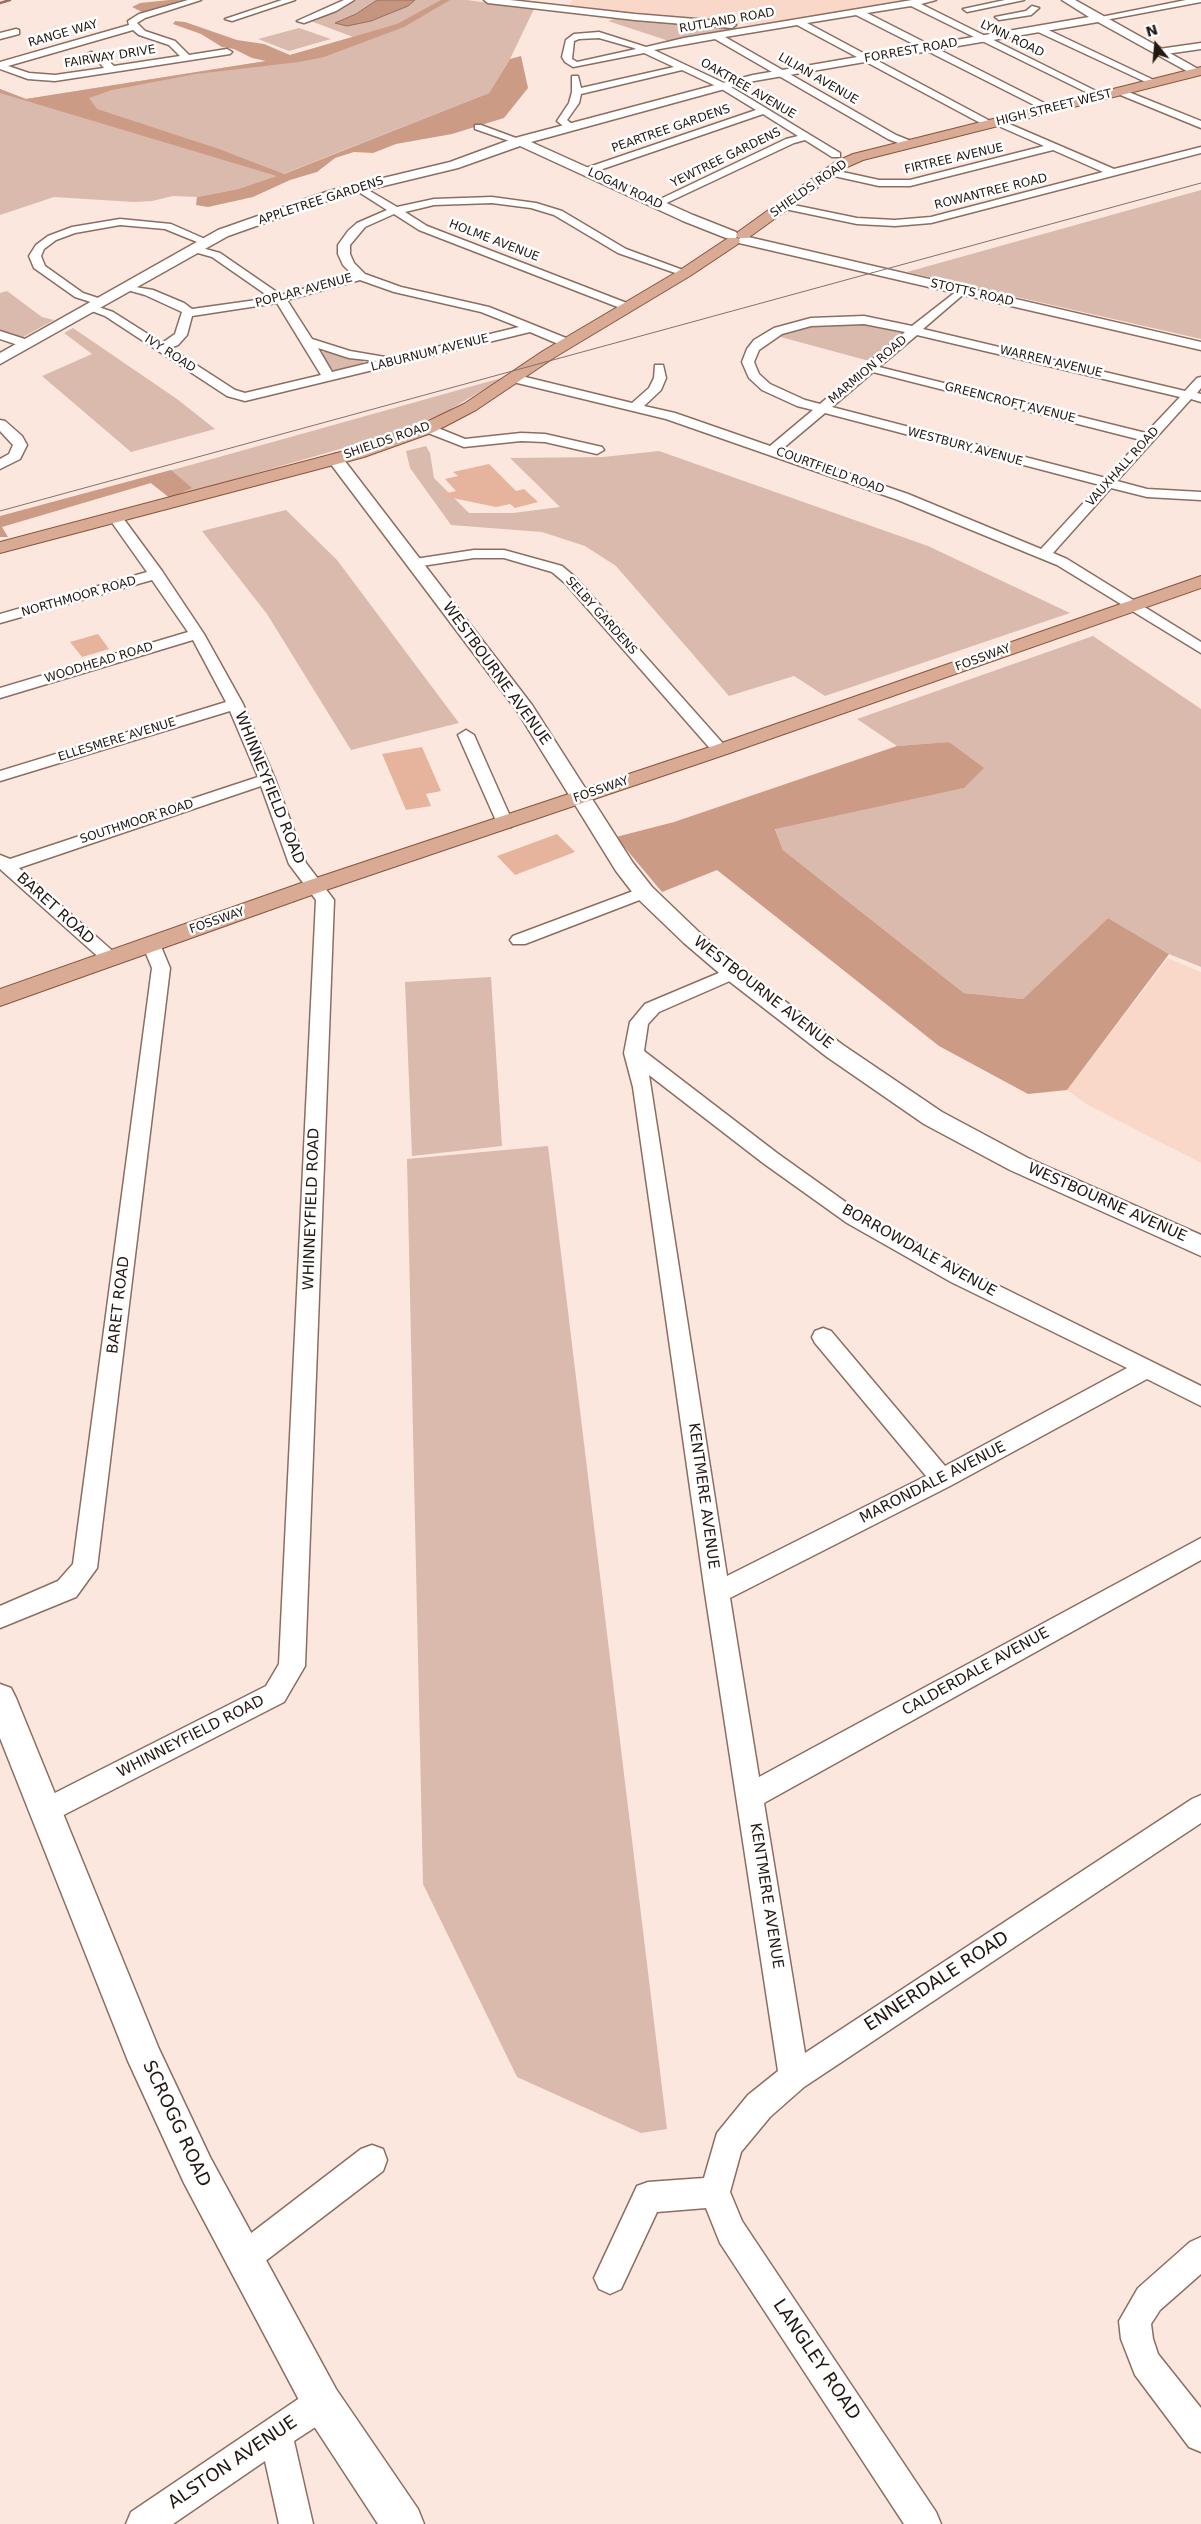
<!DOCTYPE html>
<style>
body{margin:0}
#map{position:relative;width:1201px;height:2524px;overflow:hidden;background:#fce7de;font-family:"DejaVu Sans",sans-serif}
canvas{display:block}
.north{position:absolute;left:1131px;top:20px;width:50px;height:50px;-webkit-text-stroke:4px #fff;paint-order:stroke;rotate:343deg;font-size:14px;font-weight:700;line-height:20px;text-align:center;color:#241812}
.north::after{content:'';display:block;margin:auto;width:18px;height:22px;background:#241812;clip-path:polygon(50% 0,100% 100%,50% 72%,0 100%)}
</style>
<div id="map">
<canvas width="1201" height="2524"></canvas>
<div class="north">N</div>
</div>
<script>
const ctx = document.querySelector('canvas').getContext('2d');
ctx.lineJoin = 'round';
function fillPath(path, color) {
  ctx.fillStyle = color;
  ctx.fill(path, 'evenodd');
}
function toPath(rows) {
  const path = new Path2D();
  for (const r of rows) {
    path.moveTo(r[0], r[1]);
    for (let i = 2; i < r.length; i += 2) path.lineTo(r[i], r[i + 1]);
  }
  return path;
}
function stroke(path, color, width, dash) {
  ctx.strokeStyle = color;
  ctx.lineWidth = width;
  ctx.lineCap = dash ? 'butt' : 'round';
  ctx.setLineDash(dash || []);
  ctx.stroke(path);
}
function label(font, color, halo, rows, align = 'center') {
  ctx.font = font + ' "DejaVu Sans",sans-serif';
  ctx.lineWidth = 5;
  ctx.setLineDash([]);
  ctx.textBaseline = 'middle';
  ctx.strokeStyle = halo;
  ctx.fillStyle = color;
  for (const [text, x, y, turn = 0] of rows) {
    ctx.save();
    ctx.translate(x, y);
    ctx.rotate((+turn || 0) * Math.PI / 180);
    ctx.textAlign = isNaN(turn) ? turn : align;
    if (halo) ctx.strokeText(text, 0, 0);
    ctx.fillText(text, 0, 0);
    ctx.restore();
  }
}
fillPath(toPath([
 [573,0,914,0,761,26,566,8],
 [1168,958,1201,972,1201,1163,1086,1104,1067,1090]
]), '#fad8c9');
fillPath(toPath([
 [356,0,467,0,534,9,510,59,489,93,278,176,238,189,197,197,173,196,152,201,134,202,54,197,0,215,0,89,26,99,273,60,353,37,308,20,336,11],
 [617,18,734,27,736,29,669,41,608,21],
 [299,28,331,39,289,51,258,39],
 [1201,190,1201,339,907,272],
 [7,291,42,317,54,320,23,337,0,330,0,293],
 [832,323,878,324,904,333,873,362,777,336,813,325],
 [73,328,177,399,215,429,131,452,42,376,92,354,64,333],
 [328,351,358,358,363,360,364,365,342,373,332,372,327,369,319,353],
 [505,377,444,413,392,434,170,498,144,478],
 [426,446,430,453,434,478,469,513,513,513,560,507,510,458,603,457,659,451,928,546,1070,613,825,696,794,676,729,696,616,566,585,546,542,532,451,525,410,468,406,451],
 [286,510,337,560,459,723,351,750,267,614,202,531],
 [1093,636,1201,709,1201,967,1169,954,1108,918,1023,999,964,993,783,850,775,828,963,788,950,742,897,746,857,719],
 [491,977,502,1146,412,1156,405,982],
 [548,1146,667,2129,641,2133,517,2077,423,1884,407,1159]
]), '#dabaac');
fillPath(toPath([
 [169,0,187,0,144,13,132,7,140,3],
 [441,0,450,0,404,27,324,57,299,62,196,74,112,90,89,98,97,109,219,149,284,174,489,93,510,59,521,56,528,88,504,118,452,134,396,144,373,153,354,152,335,158,317,172,290,180,253,197,208,207,196,205,197,197,238,189,277,176,0,93,0,89,26,99,266,61,252,58,234,49,222,47,201,34,173,24,175,21,185,22,237,40,264,44,290,55,397,24],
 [171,470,192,488,170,498,151,483,2,527,8,537,0,537,0,516],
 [949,742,984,768,964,788,775,829,783,850,964,993,1023,999,1108,918,1169,954,1067,1090,1028,1094,939,1046,717,870,662,892,616,837,674,822,897,746]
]), '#cc9b85');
const water = toPath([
 [377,0,415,0,408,6,371,21,347,26,335,23,356,14,377,0]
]);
fillPath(water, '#c6957f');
stroke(water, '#95705e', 1);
stroke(toPath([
 [0,3,10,0]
]), '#95705e', 2.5);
fillPath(toPath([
 [489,464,516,491,524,489,538,502,515,508,510,504,496,507,438,495,456,491,445,479,458,476,453,472],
 [98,634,109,649,82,657,70,642],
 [422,747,441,791,426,794,431,806,406,810,382,754],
 [557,834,575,852,515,875,497,856]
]), '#e6b39c');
const minor = toPath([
 [188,0,201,0,145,18,137,23,145,31,175,41,189,55,227,49,232,52,230,54,55,81,28,79,0,69,0,62,129,25,128,21,139,14,188,0],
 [133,30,139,35,169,45,180,56,114,66,104,57,91,52,86,55,88,57,98,61,104,68,55,75,29,73,8,66,133,30],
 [282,0,295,0,232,21,225,19,282,0],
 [344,0,354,0,336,11,304,23,297,21,344,0],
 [484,0,510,0,635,14,732,22,736,25,732,28,635,20,488,3,484,0],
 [912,0,936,0,921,4,1106,96,1098,98,911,6,867,13,1052,107,1052,111,1046,111,856,15,807,23,992,122,1000,120,1114,169,1201,147,1201,153,931,223,895,226,857,224,780,208,780,204,784,203,857,218,895,220,931,217,1103,172,1053,150,910,186,879,186,825,174,824,172,829,169,879,180,910,180,1044,146,994,124,986,126,797,25,725,37,896,135,911,141,911,145,903,145,888,139,715,39,654,50,726,84,840,153,840,157,832,157,805,140,794,143,658,207,653,204,654,202,786,139,798,136,763,114,591,173,583,173,583,169,756,110,720,88,682,70,581,94,579,103,567,120,573,125,573,129,567,129,557,121,569,103,572,92,572,76,578,76,581,88,674,67,644,53,573,67,565,62,562,57,566,40,574,34,599,32,646,47,684,38,912,0],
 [599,38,634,48,636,49,577,62,572,59,574,41,579,39,599,38],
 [1005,0,1024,0,967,12,963,9,1005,0],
 [1186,0,1201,0,1201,2,1100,21,1096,18,1186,0],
 [1032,6,1039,8,1031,15,999,20,995,17,1026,11,1032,6],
 [1036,27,1042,27,1160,83,1152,85,1036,31,1036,27],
 [16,29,19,30,19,34,0,39,0,33,16,29],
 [1201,43,1201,49,1159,55,1154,52,1159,49,1201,43],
 [1121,89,1201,121,1201,128,1118,94,1118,90,1121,89],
 [475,125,481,125,524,141,515,143,475,129,475,125],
 [358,184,397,207,434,199,492,197,536,203,562,211,626,249,691,273,689,275,681,275,618,253,554,215,531,208,492,203,434,205,405,212,427,226,632,305,634,307,628,311,419,230,394,214,365,227,350,245,350,254,354,263,365,274,401,287,489,307,571,340,571,346,563,346,530,332,245,401,227,396,105,316,84,308,90,304,113,312,162,343,175,334,182,312,145,295,124,289,124,285,153,290,184,303,192,309,271,298,212,257,191,251,191,247,195,246,220,253,281,295,353,275,343,265,338,254,338,245,348,231,357,223,387,210,354,189,354,185,358,184],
 [360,280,394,292,481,312,519,327,391,358,350,351,312,339,287,300,360,280],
 [277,303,321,375,245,393,235,390,170,348,178,345,187,335,192,316,277,303],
 [318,348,349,358,377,361,332,372,318,348],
 [120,219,171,224,212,242,210,244,202,244,165,229,120,225,75,233,56,240,44,249,41,256,45,266,83,293,104,300,106,302,100,305,75,297,34,268,29,256,36,245,48,236,72,227,120,219],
 [962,287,966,288,966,292,923,329,1185,391,1197,378,1201,377,1201,388,1197,393,1201,394,1201,402,1191,399,1117,481,1147,489,1201,492,1201,500,1147,497,1111,488,1053,553,1067,559,1201,642,1201,653,1057,565,898,500,666,419,509,381,507,378,513,374,632,403,649,388,654,378,655,365,663,365,666,378,661,390,644,406,675,413,770,446,813,410,797,406,762,390,749,378,742,362,747,349,754,340,774,328,811,318,864,316,912,326,962,287],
 [864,324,905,332,820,404,805,400,770,384,759,374,754,362,759,350,782,334,811,326,864,324],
 [917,335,1180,397,1146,433,879,367,917,335],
 [873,372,1141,440,1106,478,832,407,873,372],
 [825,413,1100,485,1041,549,908,494,781,450,825,413],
 [0,331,31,341,33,344,27,348,0,339,0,331],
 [0,420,5,421,22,436,27,445,20,459,0,469,0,459,9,454,13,445,0,431,0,420],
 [428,424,465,439,521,433,545,434,602,447,604,450,597,454,545,442,521,441,464,447,423,431,422,428,428,424],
 [115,513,120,514,162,571,204,634,243,704,275,779,306,863,334,900,305,1666,284,1702,46,1824,37,1820,33,1811,37,1802,266,1686,279,1664,316,900,289,864,261,786,19,868,116,954,119,958,116,962,104,962,0,869,0,855,10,859,258,777,230,711,0,781,0,771,226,702,193,640,0,698,0,688,188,632,152,580,0,623,0,614,147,572,108,517,115,513],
 [474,550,504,550,562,566,575,577,726,747,728,750,726,753,714,753,565,583,552,572,504,558,474,558,415,567,408,563,415,559,474,550],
 [466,730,474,735,513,823,511,827,505,828,499,827,497,823,458,735,466,730],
 [644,887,650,888,653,892,650,896,525,944,513,944,510,940,513,936,644,887],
 [151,938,157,940,160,944,170,968,97,1568,76,1597,0,1628,0,1606,58,1581,73,1564,152,968,142,944,145,940,151,938],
 [733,967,739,969,742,973,739,977,659,1012,648,1024,644,1051,777,1153,861,1213,967,1270,1201,1386,1201,1406,1147,1379,950,1486,730,1598,759,1777,1201,1538,1201,1560,764,1803,805,2053,1192,1799,1201,1795,1201,1823,804,2087,770,2117,741,2152,730,2192,742,2221,936,2512,941,2524,904,2524,720,2243,706,2208,657,2212,621,2289,610,2294,599,2289,594,2278,637,2186,648,2182,704,2178,717,2133,748,2095,778,2071,705,1593,633,1087,624,1053,630,1022,645,1004,733,967],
 [649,1075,763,1163,847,1223,951,1282,1127,1368,945,1466,831,1331,823,1328,815,1331,812,1337,815,1343,926,1476,727,1576,649,1075],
 [372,2145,383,2149,387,2160,383,2171,255,2269,244,2274,233,2269,228,2258,233,2247,361,2149,372,2145],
 [1201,2237,1201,2274,1160,2310,1151,2324,1153,2339,1158,2354,1201,2408,1201,2452,1189,2447,1135,2375,1121,2339,1119,2321,1138,2288,1190,2242,1201,2237],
 [322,2387,334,2391,338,2403,334,2415,294,2441,313,2524,279,2524,265,2461,173,2524,126,2524,131,2512,310,2391,322,2387]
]);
const tertiary = toPath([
 [1062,0,1075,0,1200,70,1201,73,1192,74,1098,22,754,81,531,142,693,215,736,232,738,235,736,238,726,238,683,221,520,146,458,168,338,197,228,236,0,364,0,353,218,230,329,191,450,162,515,138,753,75,1089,17,1062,0],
 [744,236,1201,342,1201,350,739,243,737,240,744,236],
 [335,454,341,456,532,705,633,863,652,887,700,933,741,968,843,1045,942,1112,1028,1158,1201,1235,1201,1256,1010,1170,924,1124,827,1057,725,978,684,943,636,897,616,871,517,711,327,459,335,454],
 [0,1684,11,1688,16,1698,159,2049,210,2157,336,2389,418,2509,424,2524,378,2524,308,2417,184,2183,128,2061,0,1738,0,1684]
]);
const primary = toPath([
 [1201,67,1201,75,863,160,845,168,748,238,738,238,740,241,738,244,690,276,555,357,476,410,434,432,364,457,0,553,0,542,352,449,422,424,464,404,543,351,680,270,728,238,738,238,736,235,738,232,835,162,853,154,1201,67],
 [1201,576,1201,588,727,754,323,891,0,1006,0,989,307,881,713,746,1201,576]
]);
stroke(minor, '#8c6e60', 3);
stroke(tertiary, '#8c6e60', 3);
stroke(primary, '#895339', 2);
fillPath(minor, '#fff');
fillPath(tertiary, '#fff');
fillPath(primary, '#d9ab95');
stroke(toPath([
 [0,511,1201,183]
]), '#82726b', 1);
label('12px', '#241812', '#fff', [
 ["RUTLAND ROAD",727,21,-10],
 ["RANGE WAY",63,34,-16],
 ["LYNN ROAD",1012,39,26],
 ["FORREST ROAD",911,51,-10],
 ["FAIRWAY DRIVE",110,57,-9],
 ["LILIAN AVENUE",818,79,30],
 ["OAKTREE AVENUE",748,89,30],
 ["HIGH STREET WEST",1054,108,-14],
 ["PEARTREE GARDENS",671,129,-19],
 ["YEWTREE GARDENS",726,158,-26],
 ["FIRTREE AVENUE",954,159,-13],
 ["LOGAN ROAD",625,189,25],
 ["SHIELDS ROAD",809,189,-35],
 ["ROWANTREE ROAD",991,192,-14],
 ["APPLETREE GARDENS",321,201,-18],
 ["HOLME AVENUE",494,241,21],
 ["POPLAR AVENUE",304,291,-15],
 ["STOTTS ROAD",972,293,13],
 ["LABURNUM AVENUE",430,353,-14],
 ["IVY ROAD",170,354,33],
 ["WARREN AVENUE",1051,362,13],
 ["MARMION ROAD",868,370,-40],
 ["GREENCROFT AVENUE",1010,403,14],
 ["SHIELDS ROAD",387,441,-19],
 ["WESTBURY AVENUE",965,447,15],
 ["VAUXHALL ROAD",1123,467,-48],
 ["COURTFIELD ROAD",830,471,20],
 ["NORTHMOOR ROAD",79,597,-16],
 ["SELBY GARDENS",601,616,48],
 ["FOSSWAY",983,658,-20],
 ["WOODHEAD ROAD",99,663,-17],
 ["ELLESMERE AVENUE",117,740,-17],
 ["FOSSWAY",601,790,-19],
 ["SOUTHMOOR ROAD",137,822,-18],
 ["FOSSWAY",217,921,-19]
]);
label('15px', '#241812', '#fff', [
 ["WESTBOURNE AVENUE",496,674,54],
 ["WHINNEYFIELD ROAD",269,788,68],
 ["BARET ROAD",55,909,42],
 ["WESTBOURNE AVENUE",763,993,38],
 ["WESTBOURNE AVENUE",1107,1203,24],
 ["WHINNEYFIELD ROAD",312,1209,-88],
 ["BORROWDALE AVENUE",919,1251,29],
 ["BARET ROAD",119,1305,-83],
 ["MARONDALE AVENUE",933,1483,-27],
 ["KENTMERE AVENUE",703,1496,82],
 ["CALDERDALE AVENUE",976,1672,-29],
 ["WHINNEYFIELD ROAD",191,1737,-27],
 ["KENTMERE AVENUE",766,1896,81]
]);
label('18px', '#241812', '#fff', [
 ["ENNERDALE ROAD",937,1982,-33],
 ["SCROGG ROAD",176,2124,65],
 ["LANGLEY ROAD",816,2360,56],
 ["ALSTON AVENUE",233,2463,-34]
]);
</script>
